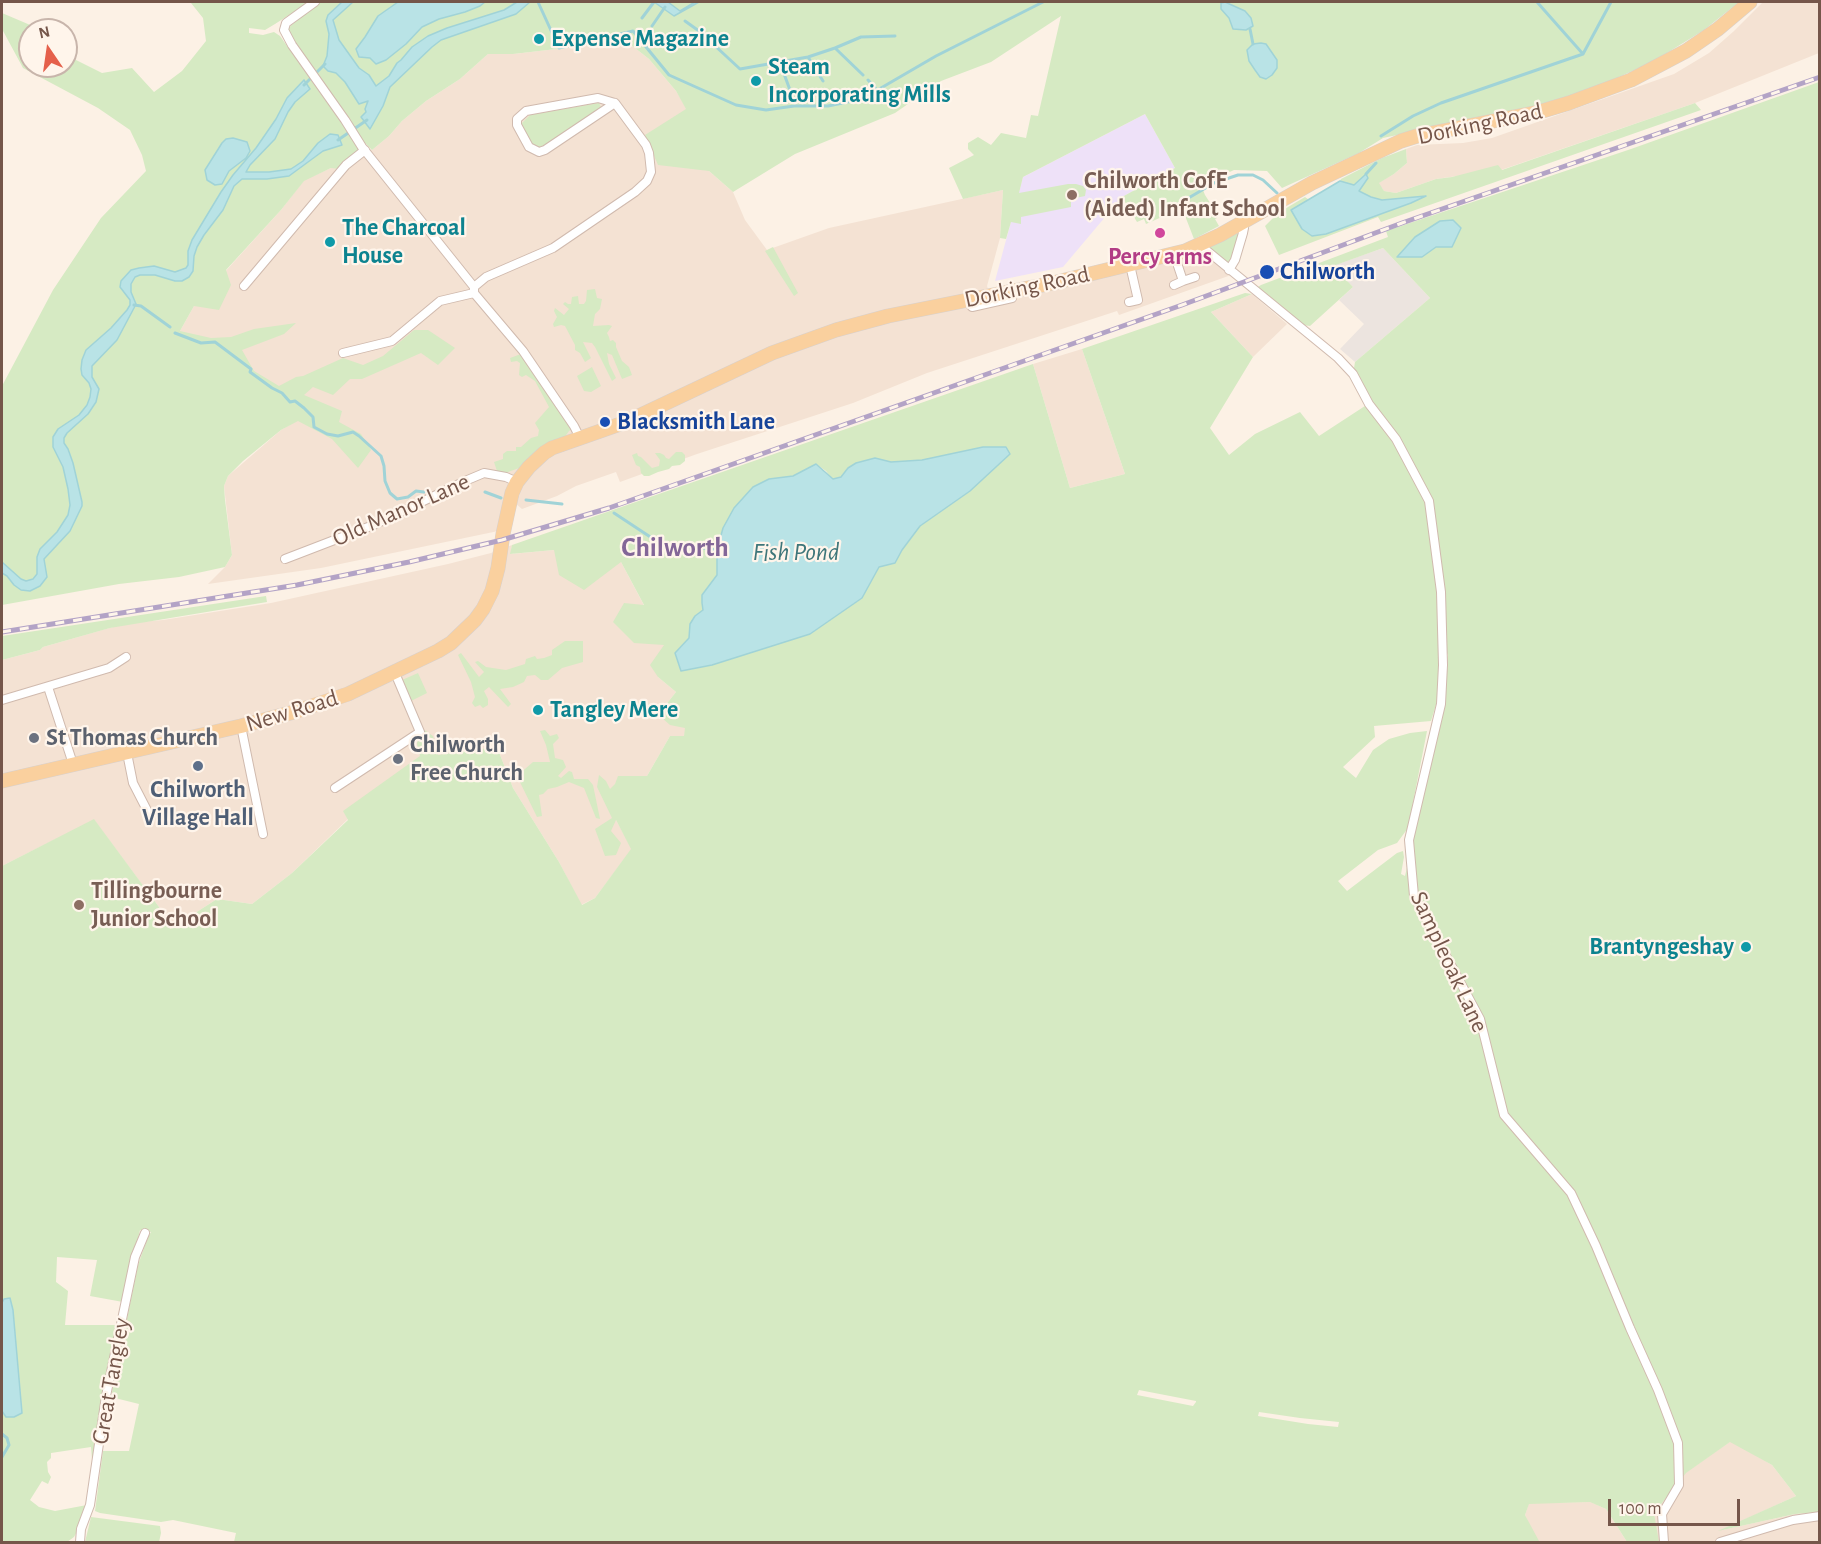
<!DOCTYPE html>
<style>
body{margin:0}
#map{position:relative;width:1821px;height:1544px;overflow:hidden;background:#fcf1e5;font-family:"Alegreya Sans",sans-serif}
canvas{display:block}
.frame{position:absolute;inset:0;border:3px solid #75564a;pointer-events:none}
.north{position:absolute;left:18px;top:18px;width:60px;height:60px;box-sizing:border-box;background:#fff5eb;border:2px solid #c8b5ab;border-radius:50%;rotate:347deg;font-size:16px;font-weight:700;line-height:24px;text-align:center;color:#75564a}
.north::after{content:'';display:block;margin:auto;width:21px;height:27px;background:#e5604b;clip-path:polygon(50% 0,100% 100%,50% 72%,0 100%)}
.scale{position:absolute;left:1608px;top:1499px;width:132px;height:27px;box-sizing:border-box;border:3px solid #75564a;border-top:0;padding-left:8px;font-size:18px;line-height:21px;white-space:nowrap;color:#75564a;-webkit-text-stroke:4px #fff5eb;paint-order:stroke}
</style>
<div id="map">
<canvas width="1821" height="1544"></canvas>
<div class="frame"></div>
<div class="north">N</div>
<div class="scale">100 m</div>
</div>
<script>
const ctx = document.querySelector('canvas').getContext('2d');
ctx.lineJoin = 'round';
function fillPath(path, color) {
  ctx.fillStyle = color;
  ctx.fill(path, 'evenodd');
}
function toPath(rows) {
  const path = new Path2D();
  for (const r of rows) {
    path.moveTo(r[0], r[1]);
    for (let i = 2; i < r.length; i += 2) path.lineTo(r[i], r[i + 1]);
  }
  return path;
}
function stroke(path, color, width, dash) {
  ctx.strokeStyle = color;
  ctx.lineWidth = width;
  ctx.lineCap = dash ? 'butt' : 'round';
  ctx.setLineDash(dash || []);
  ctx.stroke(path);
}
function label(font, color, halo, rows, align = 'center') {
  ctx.font = font + ' "Alegreya Sans",sans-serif';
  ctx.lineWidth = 4.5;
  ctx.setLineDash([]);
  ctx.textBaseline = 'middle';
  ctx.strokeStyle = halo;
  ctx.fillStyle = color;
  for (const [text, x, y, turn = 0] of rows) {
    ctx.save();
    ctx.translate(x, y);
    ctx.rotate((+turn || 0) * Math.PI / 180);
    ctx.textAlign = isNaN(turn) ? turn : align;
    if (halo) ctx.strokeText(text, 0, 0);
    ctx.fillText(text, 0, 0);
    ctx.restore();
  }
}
fillPath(toPath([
 [1763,2,1819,2,1819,53,1695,103,1501,170,1436,179,1396,193,1384,191,1378,183,1394,174,1407,163,1406,149,1417,145,1463,143,1492,138,1674,74,1709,53,1734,31],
 [626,41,649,59,676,91,687,109,709,171,733,192,745,220,767,250,829,228,1003,190,1000,238,987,286,990,295,1200,245,1234,274,1119,315,1117,311,927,373,853,403,697,454,620,482,616,472,576,486,557,496,522,509,515,503,512,526,503,530,321,568,208,584,225,567,232,555,224,486,228,476,281,430,298,420,180,331,194,306,281,210,304,180,331,168,360,149,369,148,372,150,389,136,402,121,426,101,460,79,488,54,513,54],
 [1252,294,1287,324,1253,357,1211,312],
 [1082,349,1125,474,1070,488,1033,364],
 [512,545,511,554,554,550,621,562,665,645,658,677,676,692,664,707,686,728,684,736,670,736,647,776,618,777,616,820,632,849,595,898,581,905,559,862,513,788,497,747,344,811,348,819,292,873,252,904,217,899,170,929,159,907,94,820,2,866,2,660,40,650,43,647,127,623,163,620,271,603,448,564,491,553],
 [1731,1441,1772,1465,1796,1496,1722,1530,1795,1514,1819,1512,1819,1542,1646,1542,1657,1535,1654,1513,1685,1473],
 [1591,1502,1606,1509,1627,1542,1537,1542,1525,1515,1529,1503]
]), '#f4e2d3');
fillPath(toPath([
 [1383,248,1430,298,1355,362,1340,349,1364,324,1339,300,1353,287,1332,266]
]), '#ece4df');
fillPath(toPath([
 [1145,114,1175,168,1122,197,1063,267,995,281,1023,177]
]), '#eee1f8');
fillPath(toPath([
 [192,2,309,2,275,24,265,30,249,28,249,33,263,35,274,32,280,36,360,149,339,169,331,168,304,181,281,210,226,270,231,285,219,310,194,306,180,331,211,338,231,337,254,329,296,323,284,334,242,350,254,371,279,386,296,377,303,376,343,358,363,365,383,356,414,330,428,330,455,348,438,365,421,353,362,379,350,379,333,395,313,387,304,395,342,411,339,422,361,434,371,450,358,468,332,439,298,421,281,430,243,461,228,476,224,486,225,500,232,555,225,567,179,577,119,584,2,605,2,386,53,290,101,218,146,171,142,155,130,130,98,108,23,68,2,29,2,13,42,30,30,30,30,66,66,66,66,55,102,73,132,68,154,92,182,71,206,41,203,18,191,3],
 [319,2,1739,2,1704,30,1654,61,1604,84,1562,100,1383,138,1359,153,1282,188,1267,171,1234,170,1201,185,1205,195,1216,212,1215,213,1217,218,1215,219,1219,226,1194,239,1182,208,1146,224,1144,219,1137,222,1122,197,1175,168,1145,114,1023,177,1019,193,1068,184,1076,184,1083,186,1086,190,1085,196,1071,199,1071,207,1021,217,1021,224,1011,222,1006,239,1000,238,1003,190,963,199,949,168,974,155,968,149,968,143,978,137,991,145,1001,133,1026,138,1031,115,1038,116,1061,16,991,62,941,81,895,113,795,154,733,192,709,171,658,165,645,135,686,109,676,91,649,59,626,41,513,54,488,54,460,79,426,101,402,121,389,136,372,150,359,137,289,32,288,28],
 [1819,82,1819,1512,1795,1514,1718,1531,1796,1496,1772,1465,1730,1442,1686,1473,1654,1513,1659,1542,1627,1542,1606,1509,1590,1502,1529,1504,1525,1515,1539,1541,1538,1542,234,1542,236,1533,173,1520,161,1522,100,1513,95,1511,103,1451,129,1451,139,1404,111,1397,138,1265,148,1237,151,1232,140,1230,123,1302,90,1296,97,1260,57,1257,56,1282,68,1291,65,1325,118,1325,93,1472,91,1447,51,1453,51,1458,47,1462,48,1472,51,1477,48,1484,42,1481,30,1500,39,1507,55,1511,87,1505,81,1524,74,1537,67,1542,2,1542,2,1411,6,1417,14,1417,22,1412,13,1310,2,1303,2,866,94,819,159,907,170,929,217,899,252,904,292,873,348,820,343,811,420,756,417,744,420,727,433,736,438,755,497,747,513,788,559,862,582,905,595,898,631,849,616,820,611,831,621,843,616,855,605,856,595,829,612,818,597,787,599,775,606,781,610,789,615,784,618,776,647,776,670,736,684,736,685,728,670,725,661,717,664,707,676,692,658,677,650,665,664,645,634,643,613,622,624,603,644,605,621,562,584,590,559,575,554,550,510,554,512,545,1033,364,1070,488,1125,474,1082,349,1245,293,1252,294,1211,312,1253,357,1210,428,1229,455,1255,434,1300,412,1319,436,1368,404,1353,374,1355,362,1430,298,1383,248,1333,266,1353,287,1310,326,1296,324,1253,290,1261,285,1388,237,1386,231,1631,149],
 [983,447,970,491,920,526,902,550,895,563,879,567,862,598,810,634,712,665,675,653,689,638,695,616,704,610,702,603,702,595,717,575,717,551,769,479,793,476,816,464,826,471,832,479,841,477,848,468,875,458,891,462,922,460],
 [1440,651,1448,654,1445,706,1405,876,1401,874,1404,857,1403,851,1397,853,1347,891,1338,881,1378,850,1397,843,1408,828,1427,731,1410,733,1389,739,1373,750,1356,778,1343,767,1375,737,1374,726,1431,721,1438,698],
 [1139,1390,1196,1401,1196,1402,1193,1406,1137,1395],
 [1259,1412,1300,1418,1339,1422,1338,1427,1308,1424,1258,1416],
 [599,103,601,107,542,148,533,147,522,131,522,123,530,115],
 [1695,103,1701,110,1381,222,1378,217,1279,255,1265,226,1278,213,1305,197,1334,217,1359,191,1368,178,1366,175,1354,185,1340,181,1341,179,1382,158,1406,149,1407,163,1394,174,1379,183,1384,191,1396,193,1436,179,1452,177,1498,165,1502,170],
 [1244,228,1231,267,1200,246],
 [773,247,798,293,794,296,765,251],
 [595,289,597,298,602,299,600,309,595,314,593,326,609,325,612,326,607,333,609,337,610,341,613,340,616,343,616,347,622,361,629,367,632,375,622,379,612,355,607,353,609,364,616,378,612,381,595,347,592,343,583,342,591,358,585,362,580,353,575,350,575,345,565,326,561,325,554,327,553,324,557,317,554,311,555,308,564,315,569,309,563,304,565,302,568,304,571,304,572,297,578,296,579,304,584,304,586,301,587,290],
 [521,354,573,428,569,431,564,438,522,467,508,472,507,476,499,477,494,462,503,459,503,454,507,451,516,451,516,447,521,447,531,438,538,436,539,430,535,423,549,407,535,381,526,375,522,377,519,375,520,363,517,361,511,362,510,358],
 [592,367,601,386,591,392,584,391,577,376],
 [676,452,682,452,685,455,685,461,680,465,672,466,669,469,658,472,649,476,644,476,641,473,640,467,636,465,632,455,637,453,638,456,641,457,652,468,659,466,660,460,655,453,660,453,664,455,666,458,669,459],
 [266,596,267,602,110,628,43,647,40,650,2,660,2,636],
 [565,641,583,641,583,662,562,668,548,680,541,680,535,675,527,676,524,682,513,687,500,689,511,704,508,707,489,687,484,691,488,699,488,705,483,708,480,705,475,707,472,703,475,697,471,682,458,655,461,653,479,677,484,672,475,662,478,661,486,667,506,670,525,664,526,659,535,656,537,659,544,658,552,655,552,650],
 [418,673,427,693,411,701,402,680],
 [545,730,550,736,557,734,559,738,553,744,555,758,563,760,566,767,558,776,561,778,569,771,572,772,574,779,588,779,593,785,600,819,596,818,584,788,569,782,557,787,548,789,543,794,539,795,542,816,537,817,517,776,533,762,550,762,546,745,540,731],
 [91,1517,160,1526,161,1533,159,1542,85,1542]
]), '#d6eac3');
const water = toPath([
 [342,2,353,2,333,20,339,40,359,68,369,75,376,86,389,76,397,63,401,60,412,47,428,36,447,28,504,10,517,2,530,2,516,14,441,40,432,47,390,87,383,106,370,129,361,117,366,112,365,109,368,101,359,104,345,82,336,73,328,71,323,66,327,56,329,34,326,21,328,15,342,2],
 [398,2,485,2,480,6,465,12,439,19,422,27,406,44,386,60,376,64,370,58,359,57,356,49,365,37,378,16,398,2],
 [654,2,668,2,680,11,695,2,699,2,674,16,654,2],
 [1225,2,1245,11,1251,18,1253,26,1246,30,1233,29,1229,18,1221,9,1221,3,1225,2],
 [1261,43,1266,44,1277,60,1277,68,1272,75,1266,79,1260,77,1255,70,1249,61,1247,50,1253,44,1261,43],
 [304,80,310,89,295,102,288,112,275,139,250,165,246,172,269,172,291,169,303,161,318,143,330,134,338,135,342,145,323,151,289,176,267,179,242,179,234,186,223,210,204,235,197,247,194,256,193,271,189,277,182,281,175,281,155,275,140,275,135,277,131,284,131,292,136,304,134,308,117,340,92,366,92,377,99,389,96,402,88,414,67,433,64,438,64,443,68,449,73,463,82,502,82,506,70,531,44,559,47,577,40,586,30,591,21,590,14,585,7,576,2,573,2,562,21,579,26,581,33,579,37,574,37,557,40,549,57,532,68,515,70,505,68,489,63,467,53,447,53,437,58,429,79,415,87,405,90,397,91,389,89,383,82,375,81,369,82,360,86,350,111,328,127,310,130,305,130,300,120,287,121,281,131,270,139,268,154,266,175,272,186,268,188,265,188,251,192,240,221,192,233,175,256,148,276,119,287,98,304,80],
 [233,138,247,142,250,151,246,158,229,171,222,184,215,185,207,180,205,170,222,143,226,139,233,138],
 [1366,174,1368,178,1359,191,1371,197,1382,200,1426,196,1411,203,1326,234,1312,236,1302,229,1291,210,1340,181,1354,185,1366,174],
 [1453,220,1461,228,1452,247,1436,247,1422,257,1397,257,1415,237,1440,221,1453,220],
 [983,447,1006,447,1010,454,970,491,920,526,902,550,895,563,879,567,862,598,810,634,712,665,681,671,675,653,689,638,690,624,695,616,703,610,702,603,702,595,717,575,717,550,723,528,734,508,753,487,769,479,793,476,816,464,833,479,841,477,848,468,856,463,875,458,891,462,922,460,983,447],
 [10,1298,13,1310,22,1413,14,1417,6,1417,2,1411,2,1303,4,1299,10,1298]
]);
fillPath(water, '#b9e3e6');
stroke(water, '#a0d3d7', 1.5);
stroke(toPath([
 [538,2,559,48,633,31,669,75,736,105,766,110,794,106,828,106,862,99,936,56,1043,2],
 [1537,2,1583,54],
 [642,18,654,2],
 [685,21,699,31,740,69,808,57,835,48,863,75],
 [652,26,665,7],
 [1250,29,1253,44],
 [835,48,861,37,895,36],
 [808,57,823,81],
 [780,63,790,90],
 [868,80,877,90],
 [304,85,325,64],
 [1381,136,1413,116,1441,103,1583,54,1611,2],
 [338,140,367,120],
 [1366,174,1376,163],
 [1163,213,1214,183,1238,175,1253,175,1263,180,1277,193],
 [134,305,141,306,170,327],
 [175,333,201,343,215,342,251,369,250,372,272,388,282,393,290,402,295,401,304,408,313,417,314,427,327,434,338,436,353,432,359,436,381,456,384,466,385,481,390,493,397,499,408,497,416,491,424,492],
 [485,492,501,498],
 [526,500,562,504],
 [614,513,664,546,678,549,697,547,717,550],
 [2,1434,7,1438,9,1445,2,1457]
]), '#a0d3d7', 3);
const minor = toPath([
 [315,2,286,23,284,30,292,45,345,120,362,147,474,287,474,293,523,351,574,426,580,438],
 [1200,245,1338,358,1353,374,1369,404,1396,439,1429,501,1441,592,1443,665,1441,704,1409,840,1414,896,1480,1019,1504,1115,1571,1193,1596,1246,1630,1328,1658,1390,1678,1443,1679,1485,1662,1514,1664,1542],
 [1229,270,1235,260,1243,233,1244,228,1240,223],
 [1183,281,1195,277],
 [1174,285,1183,281,1174,254],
 [244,286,346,165,365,150],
 [474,287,486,277,553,248,635,192,647,181,651,172,649,153,646,145,615,103,598,98,526,111,517,119,517,125,529,147,539,152,545,150,615,103],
 [966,300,972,307,1012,298],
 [1129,302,1138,300,1130,265],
 [343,353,392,341,440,301,474,293],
 [285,559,376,524,465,481,484,473,506,477,517,482],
 [48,687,73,764],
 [2,700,109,668,126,657],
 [241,726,263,834],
 [127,753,133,783,150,816],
 [335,788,420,732,395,673],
 [80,1542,81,1529,90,1505,106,1396,135,1257,145,1233],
 [1720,1542,1793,1520,1820,1516]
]);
const primary = toPath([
 [2,781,241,726,294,712,348,694,438,651,451,643,475,620,483,609,492,591,498,568,503,534,512,493,517,482,529,467,544,453,552,448,626,422,772,353,836,330,888,316,1053,283,1185,251,1220,235,1312,183,1401,141,1417,136,1539,112,1569,103,1631,80,1686,51,1718,29,1750,2]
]);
stroke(minor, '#d0baae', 10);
stroke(primary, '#d8d0cc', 15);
stroke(minor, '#fff', 8);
stroke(primary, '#fad09e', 14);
const rail = toPath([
 [2,632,297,585,409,562,502,540,609,508,1182,305,1402,223,1820,77]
]);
stroke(rail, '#b3a3c6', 5);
stroke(rail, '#fff5eb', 3, [9]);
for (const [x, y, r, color] of [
 [539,39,6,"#0f9aa8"],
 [756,81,6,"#0f9aa8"],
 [1072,195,6,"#8d6e63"],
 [1160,233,6,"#d1479c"],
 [330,242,6,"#0f9aa8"],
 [1267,272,8,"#1a4fb4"],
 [605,422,6,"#1a4fb4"],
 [538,710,6,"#0f9aa8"],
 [34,738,6,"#6b7280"],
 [398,759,6,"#6b7280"],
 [198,766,6,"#5c6f8a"],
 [79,905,6,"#8d6e63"],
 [1746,947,6,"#0f9aa8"]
]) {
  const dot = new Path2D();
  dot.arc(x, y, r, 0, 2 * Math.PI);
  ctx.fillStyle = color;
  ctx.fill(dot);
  stroke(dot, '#fff5eb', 2);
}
label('bold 24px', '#0d838f', '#fff5eb', [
 ["Expense Magazine",551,39],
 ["Steam",768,67],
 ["Incorporating Mills",768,95],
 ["The Charcoal",342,228],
 ["House",342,256],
 ["Tangley Mere",550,710],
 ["Brantyngeshay",1734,947,"right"]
], 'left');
label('24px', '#75564a', '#fff5eb', [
 ["Dorking Road",1480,124,-12],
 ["Dorking Road",1027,287,-12],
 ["Old Manor Lane",401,510,-24],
 ["New Road",292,711,-17],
 ["Sampleoak Lane",1449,962,65],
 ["Great Tangley",111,1381,-80]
]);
label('bold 24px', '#785e54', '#fff5eb', [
 ["Chilworth CofE",1084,181],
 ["(Aided) Infant School",1084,209],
 ["Tillingbourne",91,891],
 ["Junior School",91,919]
], 'left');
label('bold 24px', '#b23c85', '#fff5eb', [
 ["Percy arms",1160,257]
]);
label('bold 24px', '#164399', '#fff5eb', [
 ["Chilworth",1280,272],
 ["Blacksmith Lane",617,422]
], 'left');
label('bold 24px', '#5b616d', '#fff5eb', [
 ["St Thomas Church",46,738],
 ["Chilworth",410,745],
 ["Free Church",410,773]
], 'left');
label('bold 24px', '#4e5e75', '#fff5eb', [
 ["Chilworth",198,790],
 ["Village Hall",198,818]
]);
label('italic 26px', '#3e767a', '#fff5eb', [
 ["Fish Pond",796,552]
]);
label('bold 27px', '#836698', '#fff5eb', [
 ["Chilworth",675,548]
]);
</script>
